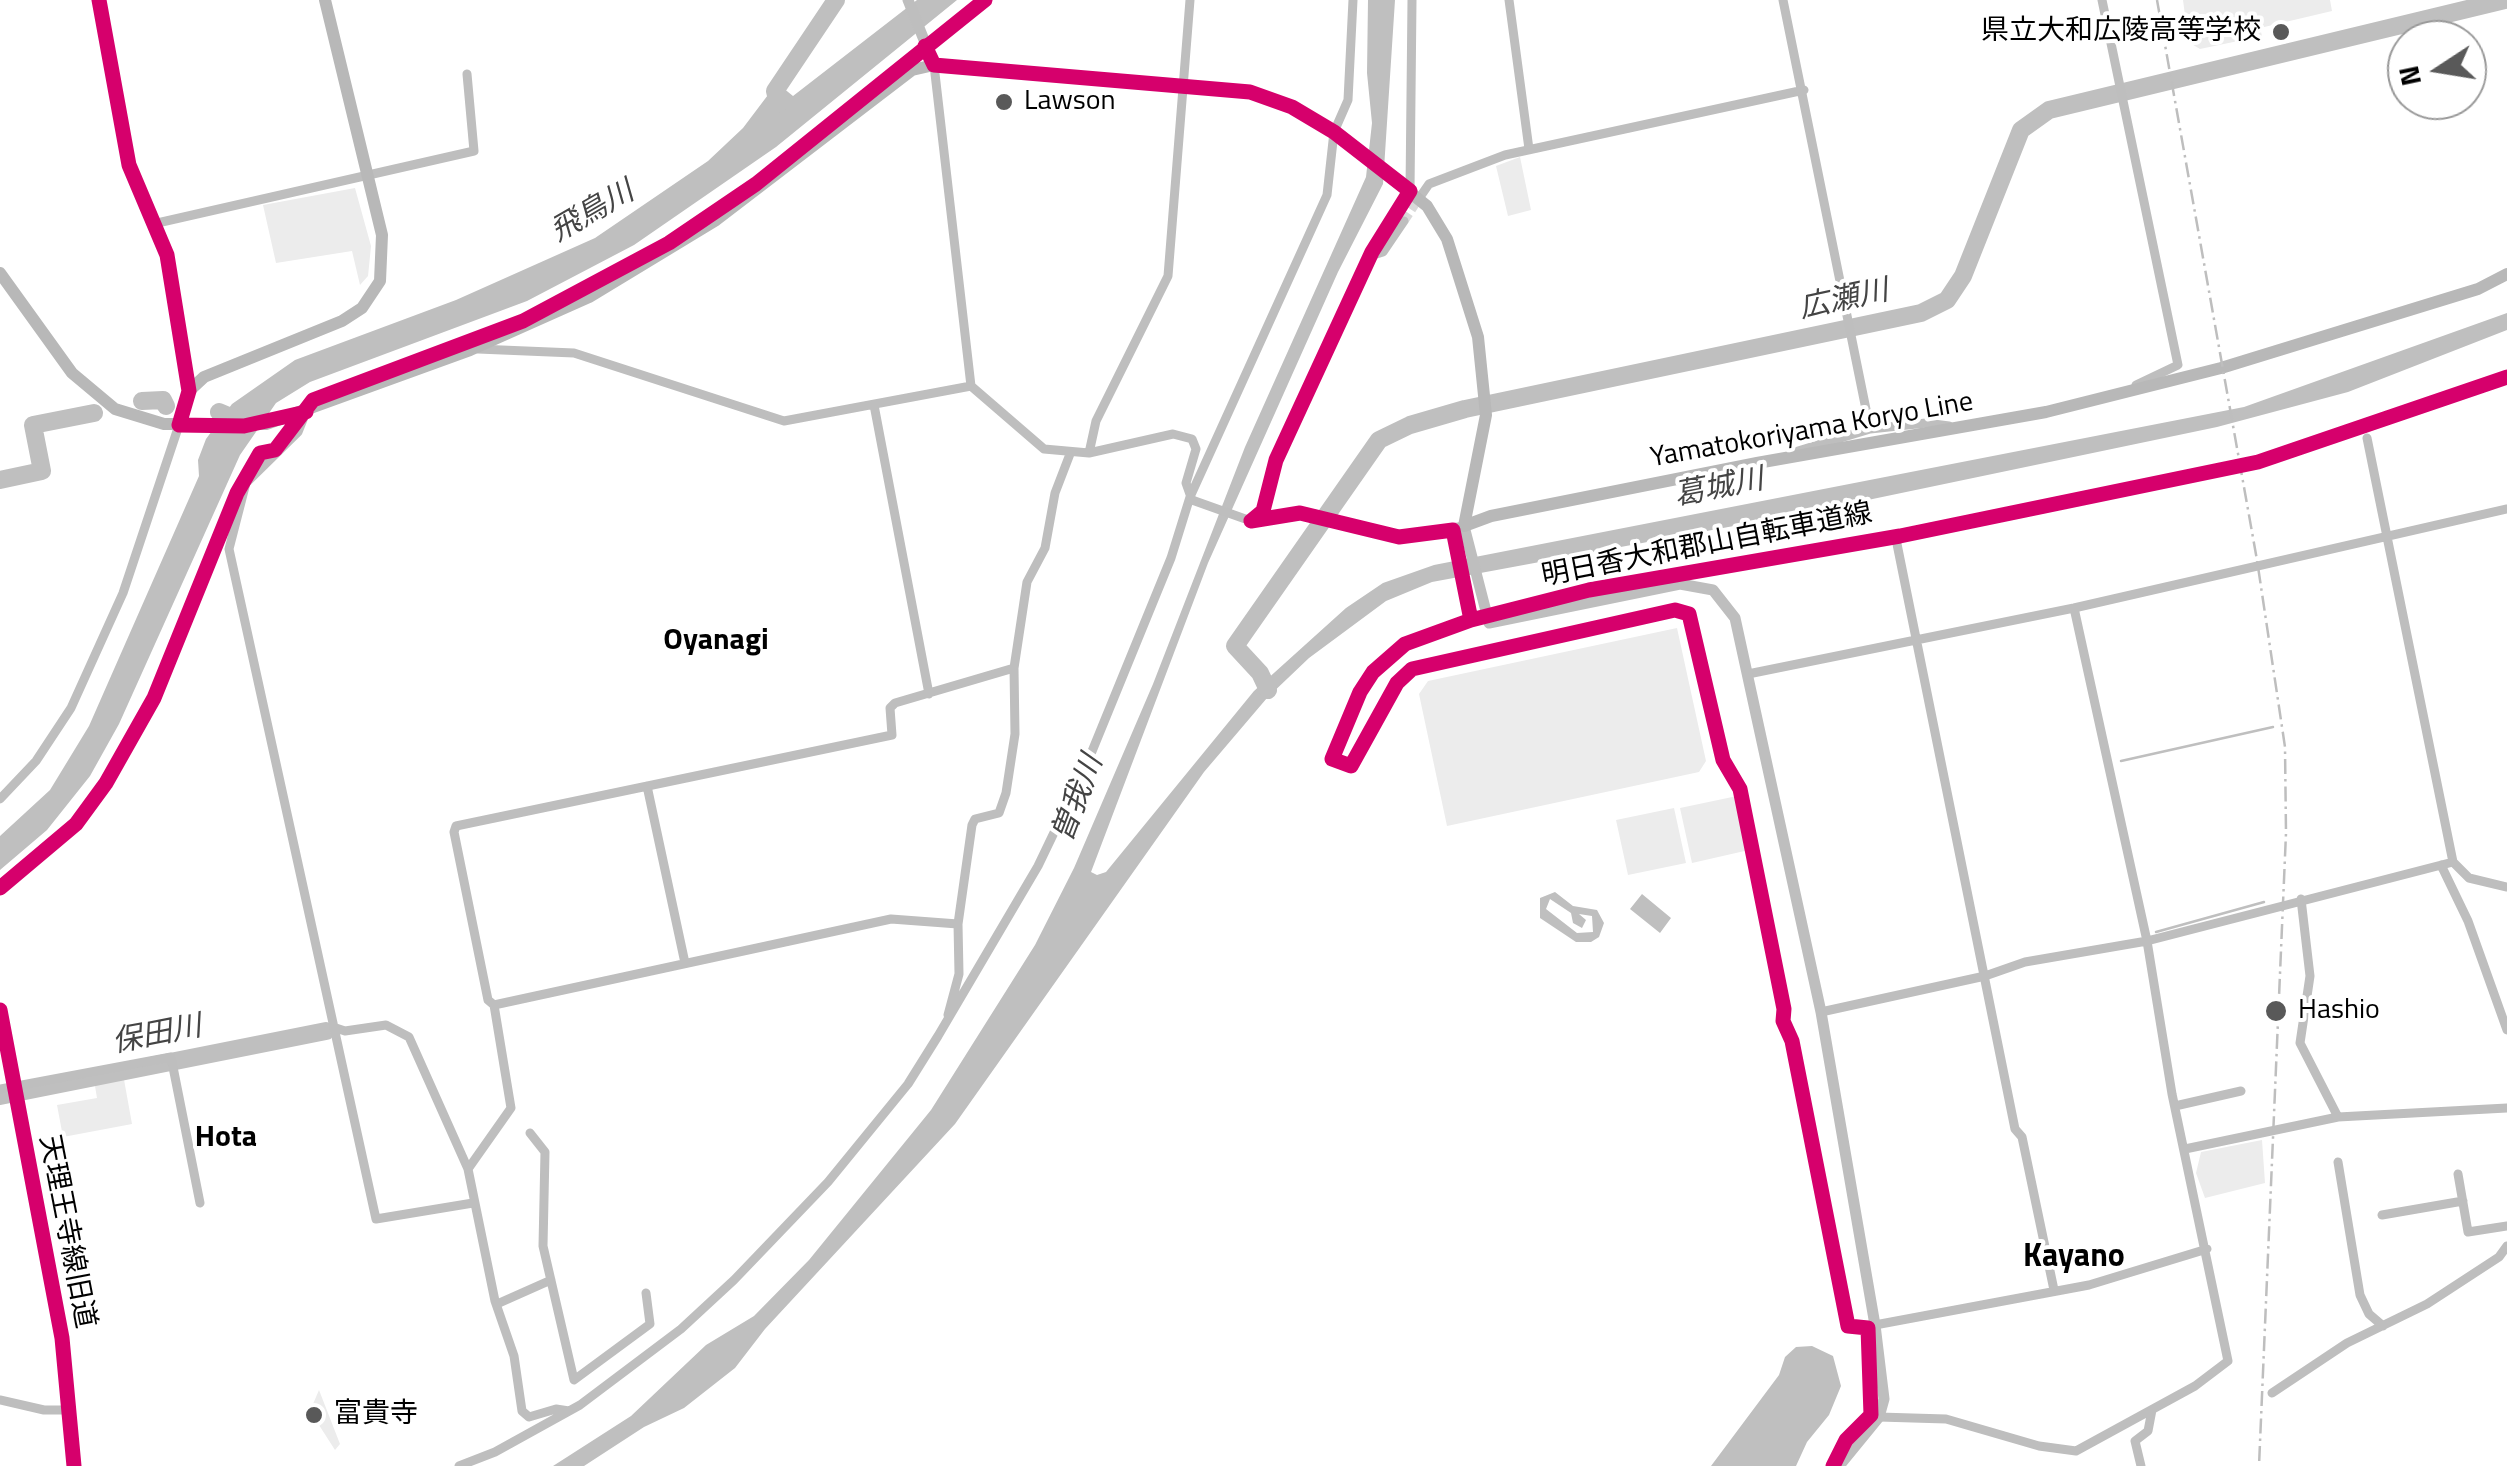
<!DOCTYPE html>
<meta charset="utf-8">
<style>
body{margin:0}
#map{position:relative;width:2507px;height:1466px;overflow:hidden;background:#fff;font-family:"Titillium Web",sans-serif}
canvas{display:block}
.north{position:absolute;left:2387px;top:20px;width:100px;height:100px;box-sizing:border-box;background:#fff;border:2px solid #999;border-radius:50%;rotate:258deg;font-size:28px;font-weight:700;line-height:40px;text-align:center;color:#000}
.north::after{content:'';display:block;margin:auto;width:35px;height:45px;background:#595959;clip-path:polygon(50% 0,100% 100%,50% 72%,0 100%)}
</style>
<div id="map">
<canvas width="2507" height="1466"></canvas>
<div class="north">N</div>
</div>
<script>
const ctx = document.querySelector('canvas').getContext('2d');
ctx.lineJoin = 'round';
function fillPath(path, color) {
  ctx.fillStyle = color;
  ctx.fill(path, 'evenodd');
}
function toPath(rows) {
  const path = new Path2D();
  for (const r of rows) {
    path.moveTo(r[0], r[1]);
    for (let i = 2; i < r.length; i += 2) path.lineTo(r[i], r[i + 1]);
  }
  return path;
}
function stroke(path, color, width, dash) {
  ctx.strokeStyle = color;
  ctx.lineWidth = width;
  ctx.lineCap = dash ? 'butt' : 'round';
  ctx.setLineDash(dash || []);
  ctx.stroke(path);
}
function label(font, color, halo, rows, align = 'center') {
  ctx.font = font + ' "Titillium Web","Noto Sans JP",sans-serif';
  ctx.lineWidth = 8;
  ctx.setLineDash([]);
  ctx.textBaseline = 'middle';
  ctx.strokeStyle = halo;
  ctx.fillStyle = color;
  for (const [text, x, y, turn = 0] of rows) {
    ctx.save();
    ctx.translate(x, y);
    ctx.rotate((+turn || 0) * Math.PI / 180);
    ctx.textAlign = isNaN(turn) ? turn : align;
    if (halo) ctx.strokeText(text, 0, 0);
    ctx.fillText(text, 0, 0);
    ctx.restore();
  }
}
fillPath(toPath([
 [2183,0,2330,0,2332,11,2260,28,2262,36,2200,49,2180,37,2178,25,2186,23],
 [1520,157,1531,210,1508,216,1496,166],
 [355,188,371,246,368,276,360,285,352,251,276,263,263,205],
 [1677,628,1706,761,1699,772,1447,826,1419,694,1428,681],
 [1737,796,1749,850,1692,863,1680,808],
 [1674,808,1686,863,1628,875,1616,820],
 [123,1074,132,1124,63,1137,57,1105,97,1098,94,1080],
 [2262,1140,2265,1183,2205,1198,2196,1173,2201,1152],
 [319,1390,340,1444,335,1450,310,1411]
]), '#ececec');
fillPath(toPath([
 [917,0,957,0,776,147,634,245,527,301,310,382,276,403,240,455,119,724,90,776,47,830,0,870,0,836,50,790,89,726,199,476,198,460,206,439,232,404,295,360,456,300,595,238,708,161,743,128,777,83,793,96],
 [1368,0,1395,0,1383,184,1338,272,1208,563,1091,872,1097,875,1106,872,1254,691,1346,608,1383,583,1434,565,2244,407,2507,313,2507,330,2348,392,2217,427,1820,510,1432,582,1386,601,1309,658,1267,698,1204,772,955,1124,765,1329,735,1368,684,1408,644,1427,584,1466,553,1466,631,1416,706,1345,754,1316,809,1260,931,1110,1035,945,1074,868,1153,684,1245,447,1366,177,1372,123,1367,73],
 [1555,892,1573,906,1597,910,1604,923,1599,937,1591,942,1576,942,1540,918,1540,898],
 [1550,899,1571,913,1573,923,1582,928,1586,920,1579,914,1592,916,1593,932,1577,933,1546,909],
 [1642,894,1671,918,1660,933,1630,909],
 [1812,1346,1833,1356,1841,1386,1829,1415,1807,1442,1796,1466,1711,1466,1779,1375,1785,1357,1796,1347]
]), '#bfbfbf');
stroke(toPath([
 [2121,761,2273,727],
 [2156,932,2264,902]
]), '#bfbfbf', 2.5);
stroke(toPath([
 [778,104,775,91,836,0],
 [142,401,163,400,166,406],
 [219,412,238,420],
 [0,480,42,471,33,425,94,413],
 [1268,690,1260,673,1235,646,1379,440,1410,425,1465,409,1921,313,1947,300,1963,276,2021,130,2049,110,2505,0],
 [0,1096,326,1031]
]), '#bfbfbf', 18);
stroke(toPath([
 [1404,221,1419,198]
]), '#d9d9d9', 9, [9, 4.5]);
stroke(toPath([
 [99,0,129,165,167,255,189,391],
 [1509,0,1529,149],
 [1783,0,1870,429],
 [2102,0,2178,365,2136,385],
 [1420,197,1429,184,1505,155,1804,90],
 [153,224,474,151,467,74],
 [1370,256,1383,252,1404,221],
 [478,349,574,353,784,421,971,386,934,65],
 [971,386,1044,449,1089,453,1173,434,1192,439,1196,449,1186,483,1192,500,1251,521,1315,514,1399,537,1464,526],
 [874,405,929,694],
 [306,412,298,432,246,483,229,549,376,1219,473,1203],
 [2367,438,2453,862,2469,878,2507,887],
 [1798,451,1870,429,1926,423,1949,426],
 [1089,453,1096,421,1168,276,1190,0],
 [1251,521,1263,511,1276,460,1372,252,1410,191,1412,0],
 [1897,544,2015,1129,2022,1137,2054,1290],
 [2074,608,2147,941,2453,862],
 [1748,674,2074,608,2507,509],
 [647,786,685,963],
 [0,799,36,761,71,708,123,593,179,425],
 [2441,865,2468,921,2507,1030],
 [2301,899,2310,976,2300,1043,2338,1117],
 [494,1005,891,919,958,924],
 [0,1010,62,1338,74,1466],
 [1821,1012,1985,976,2025,962,2147,941,2172,1094,2228,1361,2195,1386,2076,1451,2039,1446,1946,1419,1879,1417],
 [948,1015,959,974,958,924,972,825,975,819,999,813,1006,793,1015,734,1014,668,1027,582,1045,548,1055,493,1070,454],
 [336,1028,345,1031,386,1025,409,1037,468,1169,495,1301,514,1356,522,1411,529,1417,556,1409,569,1411],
 [0,1089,171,1057,200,1203],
 [2175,1106,2241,1091],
 [530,1133,545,1152,543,1246,574,1380,650,1324,646,1293],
 [2185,1149,2338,1117,2507,1108],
 [2338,1162,2360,1295,2369,1314,2383,1326],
 [468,1169,511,1108,494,1005,488,1000,454,832,456,826,892,735,890,708,895,703,1014,668],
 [2458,1174,2468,1232,2507,1226],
 [2382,1215,2463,1201],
 [497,1304,551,1280],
 [1875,1325,2089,1285,2207,1249],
 [2272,1393,2347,1343,2427,1304,2499,1257,2507,1246],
 [0,1400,44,1410,71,1410],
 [459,1466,495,1452,580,1405,681,1329,734,1280,828,1182,908,1084,938,1036,1038,866,1086,766,1171,558,1190,497,1327,195,1334,132,1348,100,1353,0],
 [2141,1466,2135,1441,2148,1431,2152,1410]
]), '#bebebe', 9);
stroke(toPath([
 [908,0,934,65],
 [1464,526,1489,623,1680,584,1713,590,1735,618,1821,1012,1875,1325,1884,1399,1879,1417,1839,1466]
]), '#bebebe', 11);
stroke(toPath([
 [0,273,72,373,115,409,164,424,266,424,470,350,589,297,716,220,912,70,934,65,1250,92,1292,107,1334,132,1427,206,1447,239,1478,337,1486,415,1464,526],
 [179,425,189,391,204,377,342,321,362,308,380,281,382,235,325,0],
 [1464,526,1491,516,1757,463,2046,412,2221,368,2478,289,2507,274]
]), '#b8b8b8', 12);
stroke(toPath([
 [2157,0,2257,560,2285,747,2286,833,2259,1466]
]), '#bebebe', 2.5, [15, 5, 2.5, 5]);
stroke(toPath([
 [99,0,129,165,167,255,189,391,179,425,244,426,306,412],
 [925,46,934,65,1250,92,1292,107,1334,132,1410,191,1372,252,1276,460,1263,511,1251,521],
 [1251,521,1300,513,1399,537,1453,530,1471,620],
 [0,888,76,824,106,783,154,698,237,493,260,453,275,450,313,400,523,321,669,243,756,184,985,0],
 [0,1010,62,1338,74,1466],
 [1833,1466,1846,1440,1871,1415,1868,1328,1848,1326,1792,1041,1783,1021,1784,1009,1740,789,1723,760,1689,614,1675,610,1412,669,1397,683,1351,766,1332,759,1360,692,1373,672,1405,644,1471,620,1589,590,1900,536,2258,462,2507,377]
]), '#d6006c', 15);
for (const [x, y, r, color] of [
 [2281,32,10,"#595959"],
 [1004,102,10,"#595959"],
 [2276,1011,12,"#595959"],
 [314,1415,10,"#595959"]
]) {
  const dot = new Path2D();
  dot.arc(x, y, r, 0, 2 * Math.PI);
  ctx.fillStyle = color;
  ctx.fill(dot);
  stroke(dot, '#fff', 4);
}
label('28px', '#000', '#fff', [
 ["県立大和広陵高等学校",2261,32,"right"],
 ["Lawson",1024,102],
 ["Hashio",2298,1011],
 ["富貴寺",334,1415]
], 'left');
label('28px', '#000', '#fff', [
 ["Yamatokoriyama Koryo Line",1812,431,-10],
 ["明日香大和郡山自転車道線",1707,546,-11],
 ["天理王寺線旧道",66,1232,79]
]);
label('italic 30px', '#444', '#fff', [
 ["飛鳥川",593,213,-30],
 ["広瀬川",1844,301,-12],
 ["葛城川",1719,489,-11],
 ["曽我川",1079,799,-69],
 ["保田川",157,1036,-11]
]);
label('bold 30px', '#000', '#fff', [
 ["Oyanagi",716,642],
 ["Hota",226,1139]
]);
label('bold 32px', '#000', '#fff', [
 ["Kayano",2074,1258]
]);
</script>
